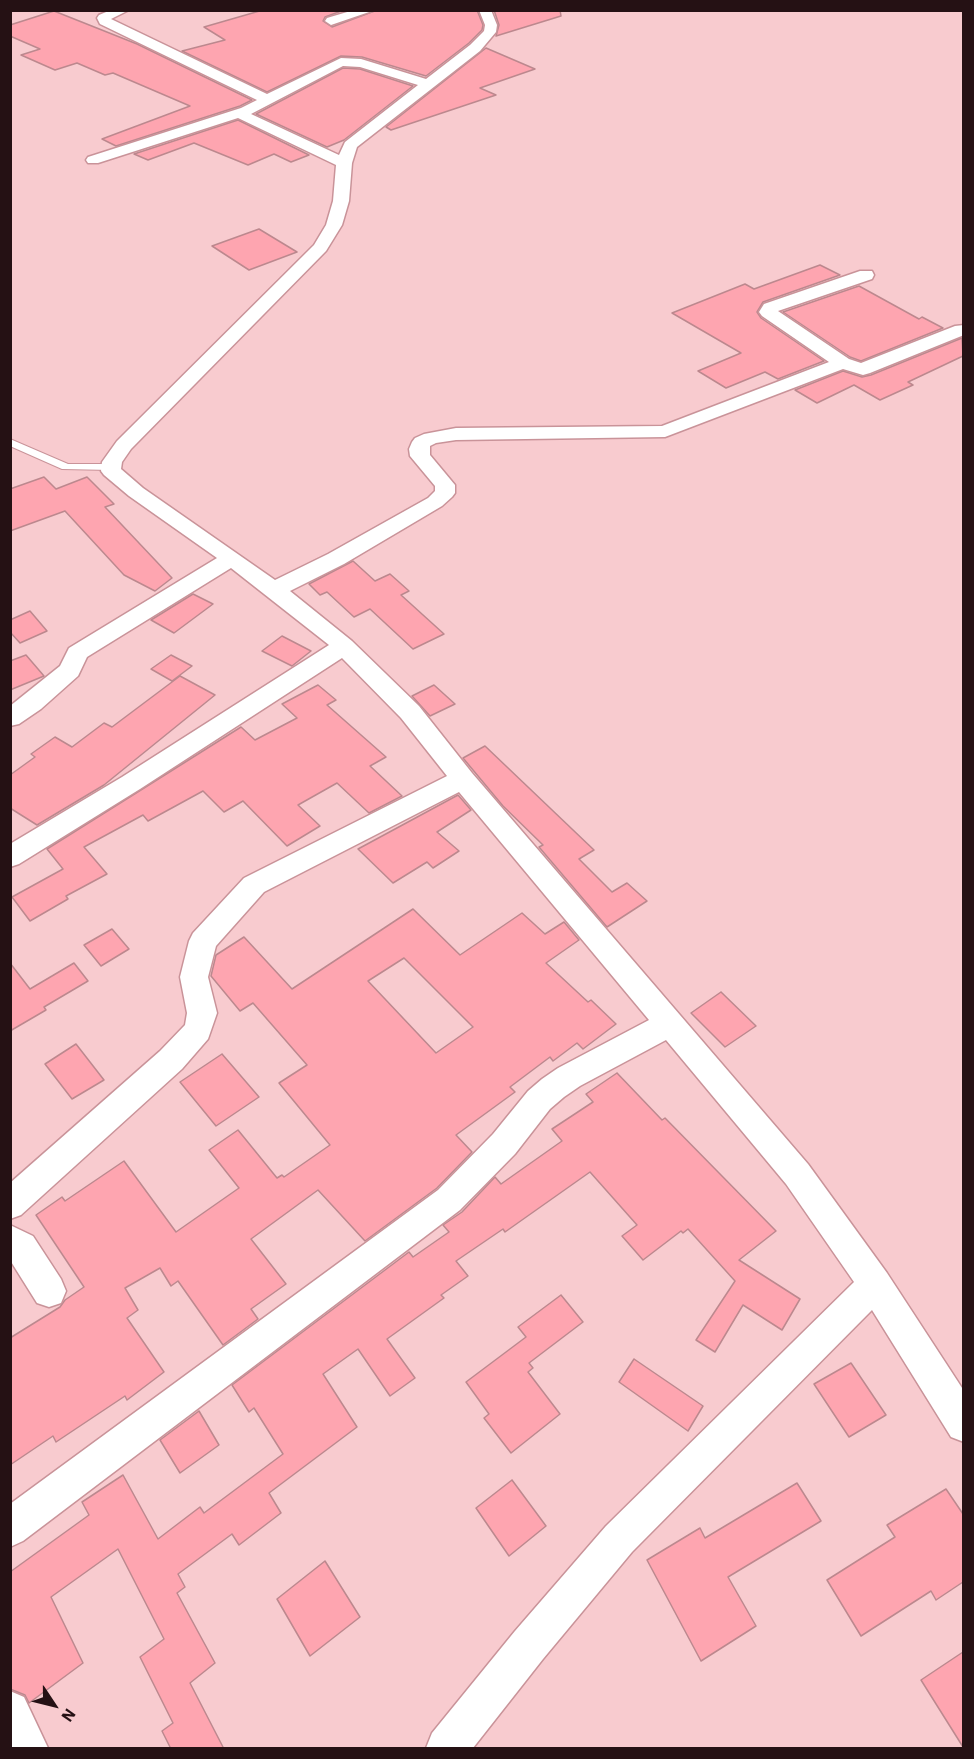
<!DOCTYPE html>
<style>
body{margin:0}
#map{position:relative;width:974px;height:1759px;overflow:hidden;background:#f8cbcf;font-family:"IBM Plex Sans",sans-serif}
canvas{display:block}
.frame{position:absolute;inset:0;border:12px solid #251114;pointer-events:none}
.north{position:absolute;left:24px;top:1675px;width:60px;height:60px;-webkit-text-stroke:4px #f8cbcf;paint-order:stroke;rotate:125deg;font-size:16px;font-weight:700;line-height:24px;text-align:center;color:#251114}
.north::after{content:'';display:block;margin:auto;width:21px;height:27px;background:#251114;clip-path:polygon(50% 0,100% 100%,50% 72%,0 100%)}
</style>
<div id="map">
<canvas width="974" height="1759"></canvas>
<div class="frame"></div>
<div class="north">N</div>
</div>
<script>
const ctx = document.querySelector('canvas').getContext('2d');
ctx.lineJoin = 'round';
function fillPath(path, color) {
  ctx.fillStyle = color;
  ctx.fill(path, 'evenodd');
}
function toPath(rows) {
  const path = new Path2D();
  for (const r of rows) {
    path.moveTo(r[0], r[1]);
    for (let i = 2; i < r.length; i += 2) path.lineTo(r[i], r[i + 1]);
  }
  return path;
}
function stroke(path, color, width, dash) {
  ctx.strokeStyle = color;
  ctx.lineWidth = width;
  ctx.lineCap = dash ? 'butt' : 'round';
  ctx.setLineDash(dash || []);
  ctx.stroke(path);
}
const building = toPath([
 [263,10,344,10,325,17,323,21,332,27,377,10,477,10,483,25,482,30,469,43,426,76,362,57,341,56,267,92,182,51,225,40,204,27,263,10],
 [494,10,560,10,561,16,496,36,499,25,494,10],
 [54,11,137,44,252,100,240,106,116,146,102,139,190,106,113,73,105,75,77,63,55,70,21,55,40,49,10,36,10,25,54,11],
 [486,48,535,69,480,88,496,95,391,130,386,127,486,48],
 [343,68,360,69,413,86,344,140,327,147,256,114,343,68],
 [238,120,309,155,291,162,274,154,248,165,194,143,148,160,134,154,238,120],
 [259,229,297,252,249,270,212,246,259,229],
 [820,265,840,275,763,302,757,312,761,318,824,361,778,379,765,372,726,388,698,371,741,353,672,313,745,284,754,289,820,265],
 [859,286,919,319,922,317,943,328,861,361,850,357,783,312,859,286],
 [962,338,963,356,908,382,913,385,880,400,854,385,817,403,795,390,843,371,862,377,871,375,962,338],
 [44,477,56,489,87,477,114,504,105,507,172,578,155,591,124,575,65,511,10,531,10,489,44,477],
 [353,561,375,581,390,574,409,591,401,595,444,634,413,649,370,609,354,617,327,592,320,595,309,584,353,561],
 [193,594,213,604,174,633,151,620,193,594],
 [30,611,47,631,20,643,10,632,10,620,30,611],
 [282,636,311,651,292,666,262,651,282,636],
 [26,655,44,676,10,690,10,661,26,655],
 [171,655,192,666,172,681,151,669,171,655],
 [180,676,215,695,104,785,37,825,10,808,10,775,35,757,31,754,55,737,72,747,104,723,112,727,180,676],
 [318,685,336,700,327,705,386,757,370,766,402,796,369,813,337,783,298,805,320,826,287,846,243,801,224,812,203,791,148,821,143,815,84,847,107,874,66,896,68,899,30,921,12,897,63,869,47,849,241,727,255,740,297,718,282,704,318,685],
 [434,685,455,704,430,716,412,696,434,685],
 [485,746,594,850,579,859,612,892,627,883,647,901,607,927,539,847,543,845,503,806,463,758,485,746],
 [458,795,471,810,437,832,459,851,433,868,427,862,393,883,358,849,458,795],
 [413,909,460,955,522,913,545,934,564,922,579,940,546,963,588,1002,591,1000,616,1024,583,1049,577,1043,553,1061,550,1057,510,1087,515,1092,456,1135,472,1152,437,1188,365,1241,318,1190,251,1239,286,1284,251,1309,258,1319,223,1345,178,1281,171,1286,160,1268,125,1288,138,1310,127,1318,164,1372,127,1400,125,1396,56,1442,53,1436,10,1465,10,1338,60,1307,65,1300,84,1287,36,1215,62,1197,65,1201,124,1161,176,1232,239,1188,209,1150,238,1130,277,1178,282,1175,284,1177,330,1145,279,1083,307,1065,253,1003,240,1011,211,976,216,955,244,937,292,989,413,909],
 [404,958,473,1027,436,1053,368,981,404,958],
 [112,929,129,949,101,966,84,945,112,929],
 [10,963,30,989,74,963,88,981,44,1007,46,1010,10,1031,10,963],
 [721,992,756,1026,725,1047,691,1013,721,992],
 [76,1044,104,1080,72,1099,45,1064,76,1044],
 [222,1054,259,1097,216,1126,180,1082,222,1054],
 [617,1073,662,1120,665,1118,776,1231,739,1260,800,1299,782,1330,743,1305,715,1352,696,1340,735,1281,688,1229,683,1233,681,1231,643,1260,622,1236,637,1225,590,1172,505,1232,503,1229,456,1261,468,1276,441,1295,444,1298,387,1339,415,1378,390,1396,358,1349,323,1374,357,1427,269,1493,281,1513,239,1545,232,1534,178,1574,185,1587,177,1593,215,1663,190,1683,224,1749,171,1749,162,1731,173,1723,140,1657,164,1639,118,1549,51,1597,83,1663,29,1703,25,1695,10,1689,10,1572,89,1515,82,1502,123,1475,158,1539,200,1507,204,1513,283,1454,254,1408,249,1412,232,1385,409,1252,413,1257,449,1232,443,1225,462,1212,495,1177,501,1184,562,1141,552,1129,593,1102,586,1094,617,1073],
 [561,1295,583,1322,529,1363,533,1368,528,1372,560,1414,511,1453,484,1418,489,1414,466,1382,526,1337,518,1327,561,1295],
 [634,1359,703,1406,688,1431,619,1382,634,1359],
 [851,1363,886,1415,849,1437,814,1384,851,1363],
 [199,1411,219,1445,180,1473,160,1440,199,1411],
 [512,1480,546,1526,509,1556,476,1508,512,1480],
 [797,1483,821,1521,728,1577,756,1626,701,1661,647,1560,700,1528,705,1538,797,1483],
 [946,1489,963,1514,963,1582,936,1600,931,1591,861,1636,827,1580,895,1537,887,1525,946,1489],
 [325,1561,360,1617,310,1656,277,1599,325,1561],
 [963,1652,963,1747,921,1680,963,1652]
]);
fillPath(building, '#fea5b0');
stroke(building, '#bc888e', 1.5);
const service = toPath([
 [10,439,68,464,111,464,116,467,111,470,62,469,10,446,10,439]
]);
const minor = toPath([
 [111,10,129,10,111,19,267,94,341,58,361,59,426,79,470,45,484,31,485,25,479,10,491,10,497,25,496,32,480,51,357,147,352,163,349,201,342,225,326,251,131,449,122,462,121,469,143,488,275,580,328,554,428,498,435,491,435,486,410,456,409,449,412,442,415,438,424,434,456,428,662,426,829,362,762,316,759,312,764,304,860,271,872,271,874,275,872,279,778,311,849,359,861,363,955,326,964,325,964,335,870,373,863,375,843,369,665,437,456,440,436,443,430,446,430,455,455,485,455,493,452,497,442,506,344,564,290,591,352,641,419,706,472,773,808,1164,887,1273,964,1391,964,1442,951,1437,872,1310,632,1552,543,1659,473,1748,426,1748,432,1733,515,1631,606,1526,854,1282,786,1184,666,1040,580,1086,564,1097,550,1109,515,1154,460,1210,23,1541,10,1547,10,1504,438,1190,493,1134,528,1091,542,1079,558,1068,649,1020,459,792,264,892,216,946,208,977,217,1013,208,1039,182,1069,21,1215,10,1219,10,1183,160,1051,185,1025,187,1013,180,977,189,941,193,933,244,878,447,776,401,718,342,658,140,789,19,864,10,867,10,844,122,777,329,645,231,568,87,657,78,676,41,709,19,724,10,726,10,706,60,666,69,648,217,558,129,496,104,475,101,471,102,462,117,441,314,245,326,225,333,201,336,165,238,118,98,163,88,163,86,160,88,157,241,108,257,100,100,24,97,18,99,15,111,10],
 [343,66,360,67,418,85,345,142,339,155,251,114,343,66],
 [354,10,375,10,331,25,325,21,327,18,354,10],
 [10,1225,33,1236,61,1279,66,1291,61,1303,49,1307,37,1303,10,1260,10,1225],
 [10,1691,24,1697,48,1748,10,1748,10,1691]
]);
stroke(service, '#c99399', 2);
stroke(minor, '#c99399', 3);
fillPath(service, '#fff');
fillPath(minor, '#fff');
</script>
